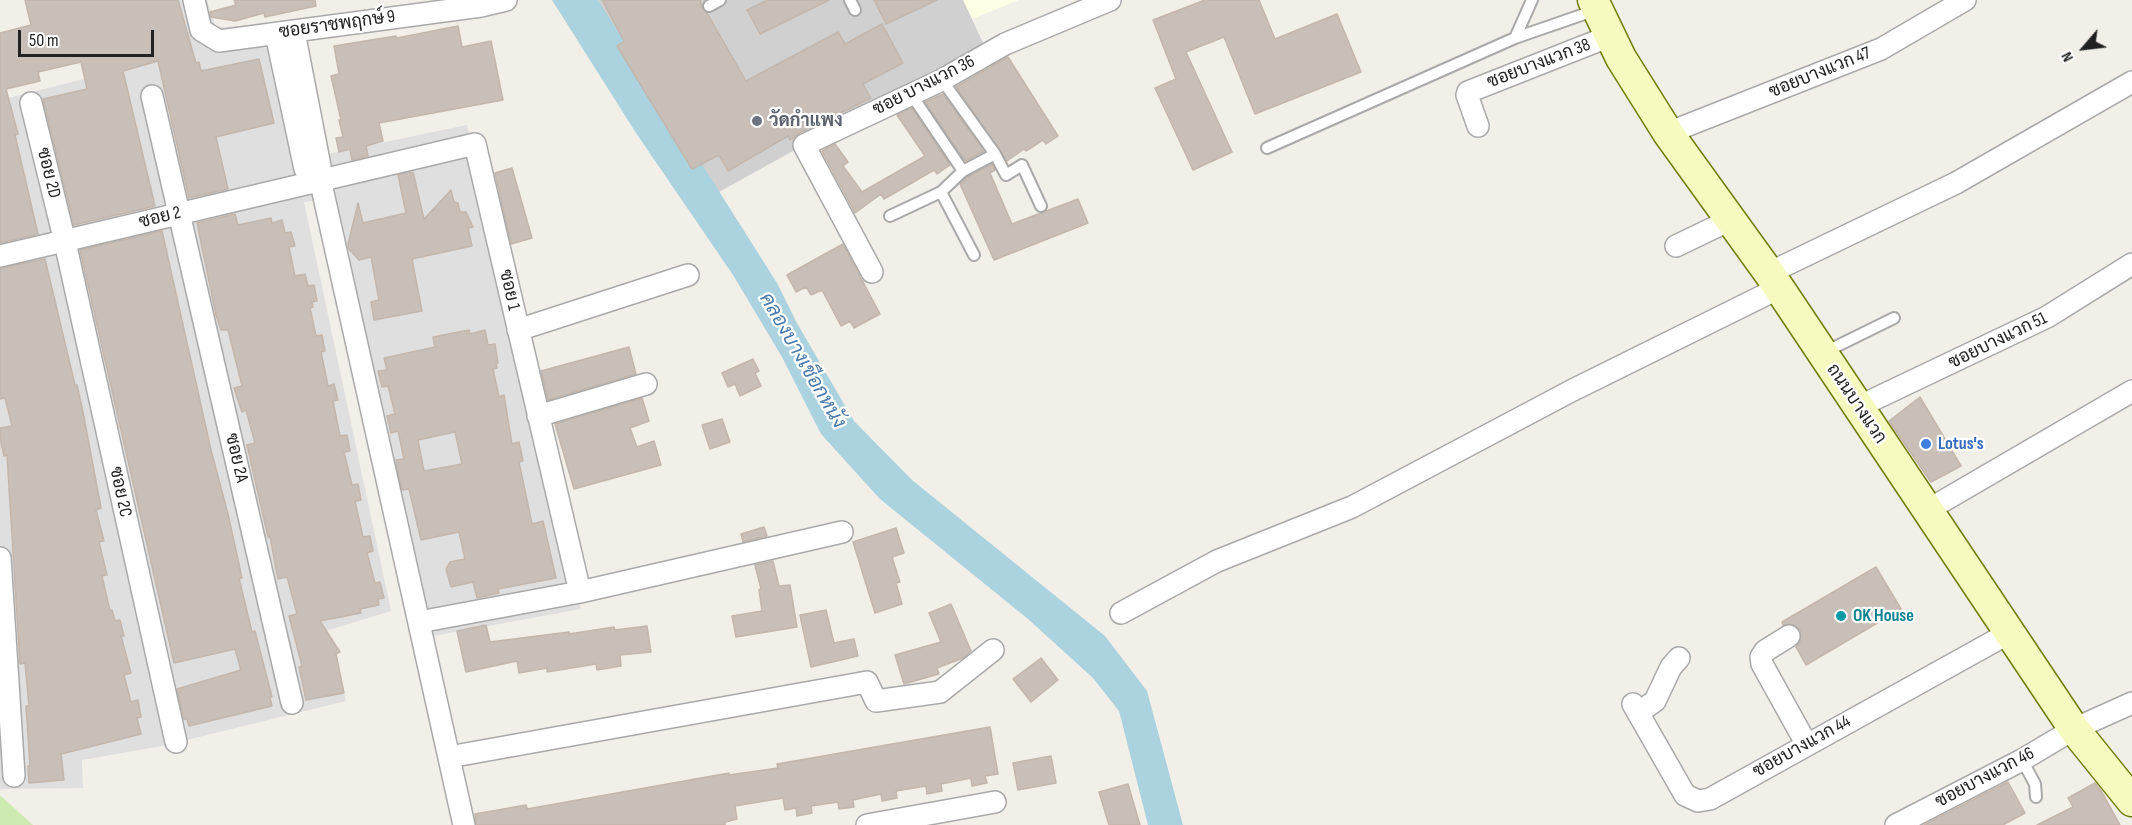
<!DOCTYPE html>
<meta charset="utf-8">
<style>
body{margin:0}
#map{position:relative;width:2132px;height:825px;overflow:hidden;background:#f2efe9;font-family:"Sofia Sans Condensed",sans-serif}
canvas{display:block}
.north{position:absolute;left:2054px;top:18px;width:60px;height:60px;-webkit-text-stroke:4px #fff;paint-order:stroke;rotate:242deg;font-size:16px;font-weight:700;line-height:24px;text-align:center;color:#222}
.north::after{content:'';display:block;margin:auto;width:21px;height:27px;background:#222;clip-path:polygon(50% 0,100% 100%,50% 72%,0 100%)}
.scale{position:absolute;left:18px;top:30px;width:136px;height:27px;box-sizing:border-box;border:3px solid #222;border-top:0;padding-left:8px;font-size:18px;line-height:21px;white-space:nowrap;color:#222;-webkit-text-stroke:4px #fff;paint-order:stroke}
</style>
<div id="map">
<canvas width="2132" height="825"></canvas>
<div class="north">N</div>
<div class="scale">50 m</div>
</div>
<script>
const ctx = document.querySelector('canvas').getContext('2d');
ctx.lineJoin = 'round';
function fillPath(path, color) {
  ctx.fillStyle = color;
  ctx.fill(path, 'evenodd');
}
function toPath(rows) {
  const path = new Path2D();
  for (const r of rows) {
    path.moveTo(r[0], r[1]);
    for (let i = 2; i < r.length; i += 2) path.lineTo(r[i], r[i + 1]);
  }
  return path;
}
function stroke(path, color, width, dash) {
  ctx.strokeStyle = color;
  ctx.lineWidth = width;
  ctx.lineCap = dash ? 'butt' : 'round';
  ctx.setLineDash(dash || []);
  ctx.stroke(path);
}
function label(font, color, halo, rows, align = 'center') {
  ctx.font = font + ' "Sofia Sans Condensed",Sarabun,sans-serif';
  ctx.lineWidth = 4.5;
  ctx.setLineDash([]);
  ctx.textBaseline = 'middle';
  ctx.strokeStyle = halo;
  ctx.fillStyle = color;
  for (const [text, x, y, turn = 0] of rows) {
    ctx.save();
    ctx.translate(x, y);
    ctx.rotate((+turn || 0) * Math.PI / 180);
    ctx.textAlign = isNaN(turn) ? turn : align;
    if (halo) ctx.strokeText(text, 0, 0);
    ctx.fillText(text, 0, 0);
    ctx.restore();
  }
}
fillPath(toPath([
 [178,0,207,0,216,28,287,22,318,156,467,125,581,609,422,638,324,199,304,202,391,611,326,631,346,701,162,746,82,760,83,788,0,789,0,100,192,52]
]), '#e0dfdf');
fillPath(toPath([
 [963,0,1019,0,972,19]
]), '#ffffe5');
fillPath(toPath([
 [596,0,963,0,984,45,710,197]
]), '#d0d0d0');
fillPath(toPath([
 [0,796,1,796,33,825,0,825]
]), '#cdebb0');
fillPath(toPath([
 [552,0,598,0,777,283,798,325,854,421,912,480,1105,636,1147,691,1183,825,1148,825,1119,711,1093,678,1028,619,880,499,821,434,782,357,733,275,636,133]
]), '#aad3df');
const building = toPath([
 [25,0,178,0,196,63,199,62,201,71,259,59,274,123,216,137,228,189,189,198,158,61,123,71,155,206,74,225,43,99,87,89,81,62,38,72,40,81,6,89,18,134,15,135,38,234,0,243,0,33,31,25,25,0],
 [234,0,315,0,316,6,265,17,264,13,235,21,211,17,210,12,236,5,234,0],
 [602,0,700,0,703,10,707,13,746,81,838,32,845,44,882,24,903,63,863,84,871,98,799,133,790,140,788,136,728,171,719,155,692,169,617,46,624,41,602,0],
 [768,0,829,0,760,34,747,10,768,0],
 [874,0,937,0,886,24,874,0],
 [1205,0,1259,0,1275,39,1337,14,1361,72,1255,114,1224,37,1186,52,1232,152,1193,170,1155,88,1176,79,1153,20,1205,0],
 [458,26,462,47,491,41,503,100,379,123,383,141,366,146,368,156,352,160,350,149,339,152,336,138,343,137,339,120,341,120,331,76,339,74,334,46,396,36,397,38,458,26],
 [1008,57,1058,136,1046,144,1043,140,1026,151,1024,149,1007,161,956,87,1008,57],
 [943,94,984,151,965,161,925,102,943,94],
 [912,108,950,165,937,174,934,170,884,199,881,194,855,213,822,151,835,144,848,162,843,166,862,192,925,156,897,115,912,108],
 [992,164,995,170,990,173,1012,224,1078,199,1088,223,994,260,960,184,967,177,992,164],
 [512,168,532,238,511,244,495,173,512,168],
 [413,172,424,219,451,190,454,202,458,203,460,212,466,212,473,227,468,228,472,246,412,259,422,311,374,320,371,302,379,300,371,257,359,260,349,249,348,244,358,203,363,223,406,213,398,175,413,172],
 [235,214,238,225,271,218,272,223,282,220,285,233,291,232,295,246,289,247,295,276,305,274,308,286,314,285,317,301,312,302,313,307,310,308,316,336,322,335,325,351,321,352,328,386,334,384,338,400,333,401,340,436,347,435,350,451,344,452,352,485,358,484,361,500,355,501,363,537,370,536,373,551,367,553,375,583,380,582,384,598,378,599,379,605,360,609,361,613,320,621,340,652,336,654,344,693,306,700,299,667,302,666,289,616,297,614,287,577,278,579,270,537,268,537,247,445,255,443,246,410,242,412,234,388,242,386,228,330,221,330,216,315,197,223,235,214],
 [162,231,211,450,228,514,242,578,239,578,252,632,255,631,272,697,270,698,272,706,189,726,187,719,184,719,177,689,241,670,235,649,174,663,80,250,162,231],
 [843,244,880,314,854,328,850,321,841,326,822,290,811,295,806,287,796,292,787,275,843,244],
 [45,259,75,385,77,385,83,412,101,508,96,510,104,541,99,542,107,575,102,576,110,611,112,610,115,621,120,620,124,636,121,636,131,673,124,675,131,702,138,700,141,717,137,718,141,734,61,754,64,780,29,783,28,766,30,766,26,706,29,706,25,663,20,664,7,455,4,456,0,438,0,428,12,426,5,398,0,399,0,268,45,259],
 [469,330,470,334,485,330,488,345,495,344,498,363,496,363,497,368,493,369,499,397,504,395,512,444,519,442,523,461,519,462,532,524,543,521,556,578,498,589,499,593,477,598,473,582,451,587,446,569,450,562,465,559,459,532,421,540,409,489,402,490,397,468,396,460,404,459,398,431,391,433,387,416,395,414,388,386,382,387,378,371,387,370,384,358,435,347,433,337,469,330],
 [455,432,462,464,424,471,418,440,455,432],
 [629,347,636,374,548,400,541,371,629,347],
 [753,359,759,371,755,373,761,386,740,396,735,384,728,387,722,373,753,359],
 [1920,397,1961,466,1931,482,1889,421,1920,397],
 [642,398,649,421,630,428,637,447,654,441,661,465,574,489,555,424,642,398],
 [722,419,730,442,710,449,702,425,722,419],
 [764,527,767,536,743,542,741,534,764,527],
 [896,528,904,553,892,557,900,582,896,583,902,604,875,613,853,542,896,528],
 [773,561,779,586,790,585,797,627,736,637,732,616,762,611,759,590,761,589,755,565,773,561],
 [1876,567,1901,609,1806,665,1796,647,1800,641,1800,630,1794,625,1783,625,1782,622,1876,567],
 [951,604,971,651,963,658,937,668,939,674,904,684,895,655,941,642,929,613,951,604],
 [826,610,834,643,854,639,858,656,811,667,800,615,826,610],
 [486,625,490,642,569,632,569,634,614,627,615,630,647,626,651,652,620,655,621,666,597,670,596,664,547,672,547,668,519,673,517,661,466,672,457,631,486,625],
 [1041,658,1058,680,1031,702,1013,679,1041,658],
 [990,727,998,774,985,776,987,783,972,786,971,778,941,784,942,791,927,794,926,786,896,791,897,798,882,801,881,794,853,800,854,807,839,809,838,802,811,806,812,813,797,816,796,808,785,810,783,798,735,806,737,819,725,822,725,825,476,825,475,814,526,805,527,809,729,773,729,775,778,768,777,764,990,727],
 [1051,756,1056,783,1018,790,1013,763,1051,756],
 [2008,782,2025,813,2003,825,1924,825,2008,782],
 [2095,783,2102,792,2120,825,2037,825,2073,807,2068,798,2095,783],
 [1128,784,1140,825,1109,825,1099,792,1128,784]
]);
fillPath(building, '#c7bfb8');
stroke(building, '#c4b6ab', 1.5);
const service = toPath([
 [850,0,855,10],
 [709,6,720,0],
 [1515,38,1596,10],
 [942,80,995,154,1006,175,1022,165,1041,206],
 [911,94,963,171],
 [1267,148,1515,38,1532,0],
 [941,192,974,255],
 [890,216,941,192,963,171,995,154],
 [1825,352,1894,318],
 [2022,760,2035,784,2036,797]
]);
const minor = toPath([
 [194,0,201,30,219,41,481,6,506,0],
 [294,32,320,166,320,179,464,825],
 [276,34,305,169,320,179],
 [152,96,292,703],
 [31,103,65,242,176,742],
 [1478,126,1467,95,1468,92,1610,36],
 [1668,133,1881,49,1965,0],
 [1676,246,1730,220],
 [0,256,475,144,580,592],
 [872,272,804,145,942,80,1005,44,1110,0],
 [1769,273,1956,183,2132,82],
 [518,330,688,275],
 [1858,407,2047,317,2132,264],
 [538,416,646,384],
 [1926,511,2132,391],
 [0,558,14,776],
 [1121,613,1217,561,1352,507,1571,391,1779,288],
 [419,622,580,592,842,532],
 [1789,636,1765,651,1761,657,1762,664,1807,745],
 [1633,704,1685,795,1698,801,1710,799,2009,633],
 [1638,713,1655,701,1671,667,1679,658],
 [449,757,867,682,876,701,940,692,993,650],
 [867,825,995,802],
 [1896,825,2022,760,2074,729,2132,703]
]);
const secondary = toPath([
 [1593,0,1621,58,1668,133,1769,273,2074,729,2132,801]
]);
stroke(service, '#a9a9a9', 14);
stroke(minor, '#a9a9a9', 24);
stroke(secondary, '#707d05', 33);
stroke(service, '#fff', 10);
stroke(minor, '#fff', 21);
stroke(secondary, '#f7fabf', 30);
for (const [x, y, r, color] of [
 [757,121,6,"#6b7280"],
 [1926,444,6,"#3f7fe0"],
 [1841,616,6,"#0f9aa8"]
]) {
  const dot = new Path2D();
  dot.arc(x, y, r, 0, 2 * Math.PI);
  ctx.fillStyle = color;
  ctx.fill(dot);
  stroke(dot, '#fff', 2);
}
label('18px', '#222', '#fff', [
 ["ซอยราชพฤกษ์ 9",337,25,-8],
 ["ซอยบางแวก 38",1539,64,-21],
 ["ซอยบางแวก 47",1820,73,-22],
 ["ซอย บางแวก 36",924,86,-27],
 ["ซอย 2D",48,173,76],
 ["ซอย 2",160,218,-14],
 ["ซอย 1",509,290,77],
 ["ซอยบางแวก 51",1998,341,-26],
 ["ถนนบางแวก",1856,404,56],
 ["ซอย 2A",236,458,77],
 ["ซอย 2C",120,492,78],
 ["ซอยบางแวก 44",1802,747,-29],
 ["ซอยบางแวก 46",1985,778,-28]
]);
label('bold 18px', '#5b616d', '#fff', [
 ["วัดกำแพง",769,121]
], 'left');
label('bold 18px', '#366cbe', '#fff', [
 ["Lotus's",1938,444]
], 'left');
label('bold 18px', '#0d838f', '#fff', [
 ["OK House",1853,616]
], 'left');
label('italic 20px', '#4a7aab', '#fff', [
 ["คลองบางเชือกหนัง",802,361,60]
]);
</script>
